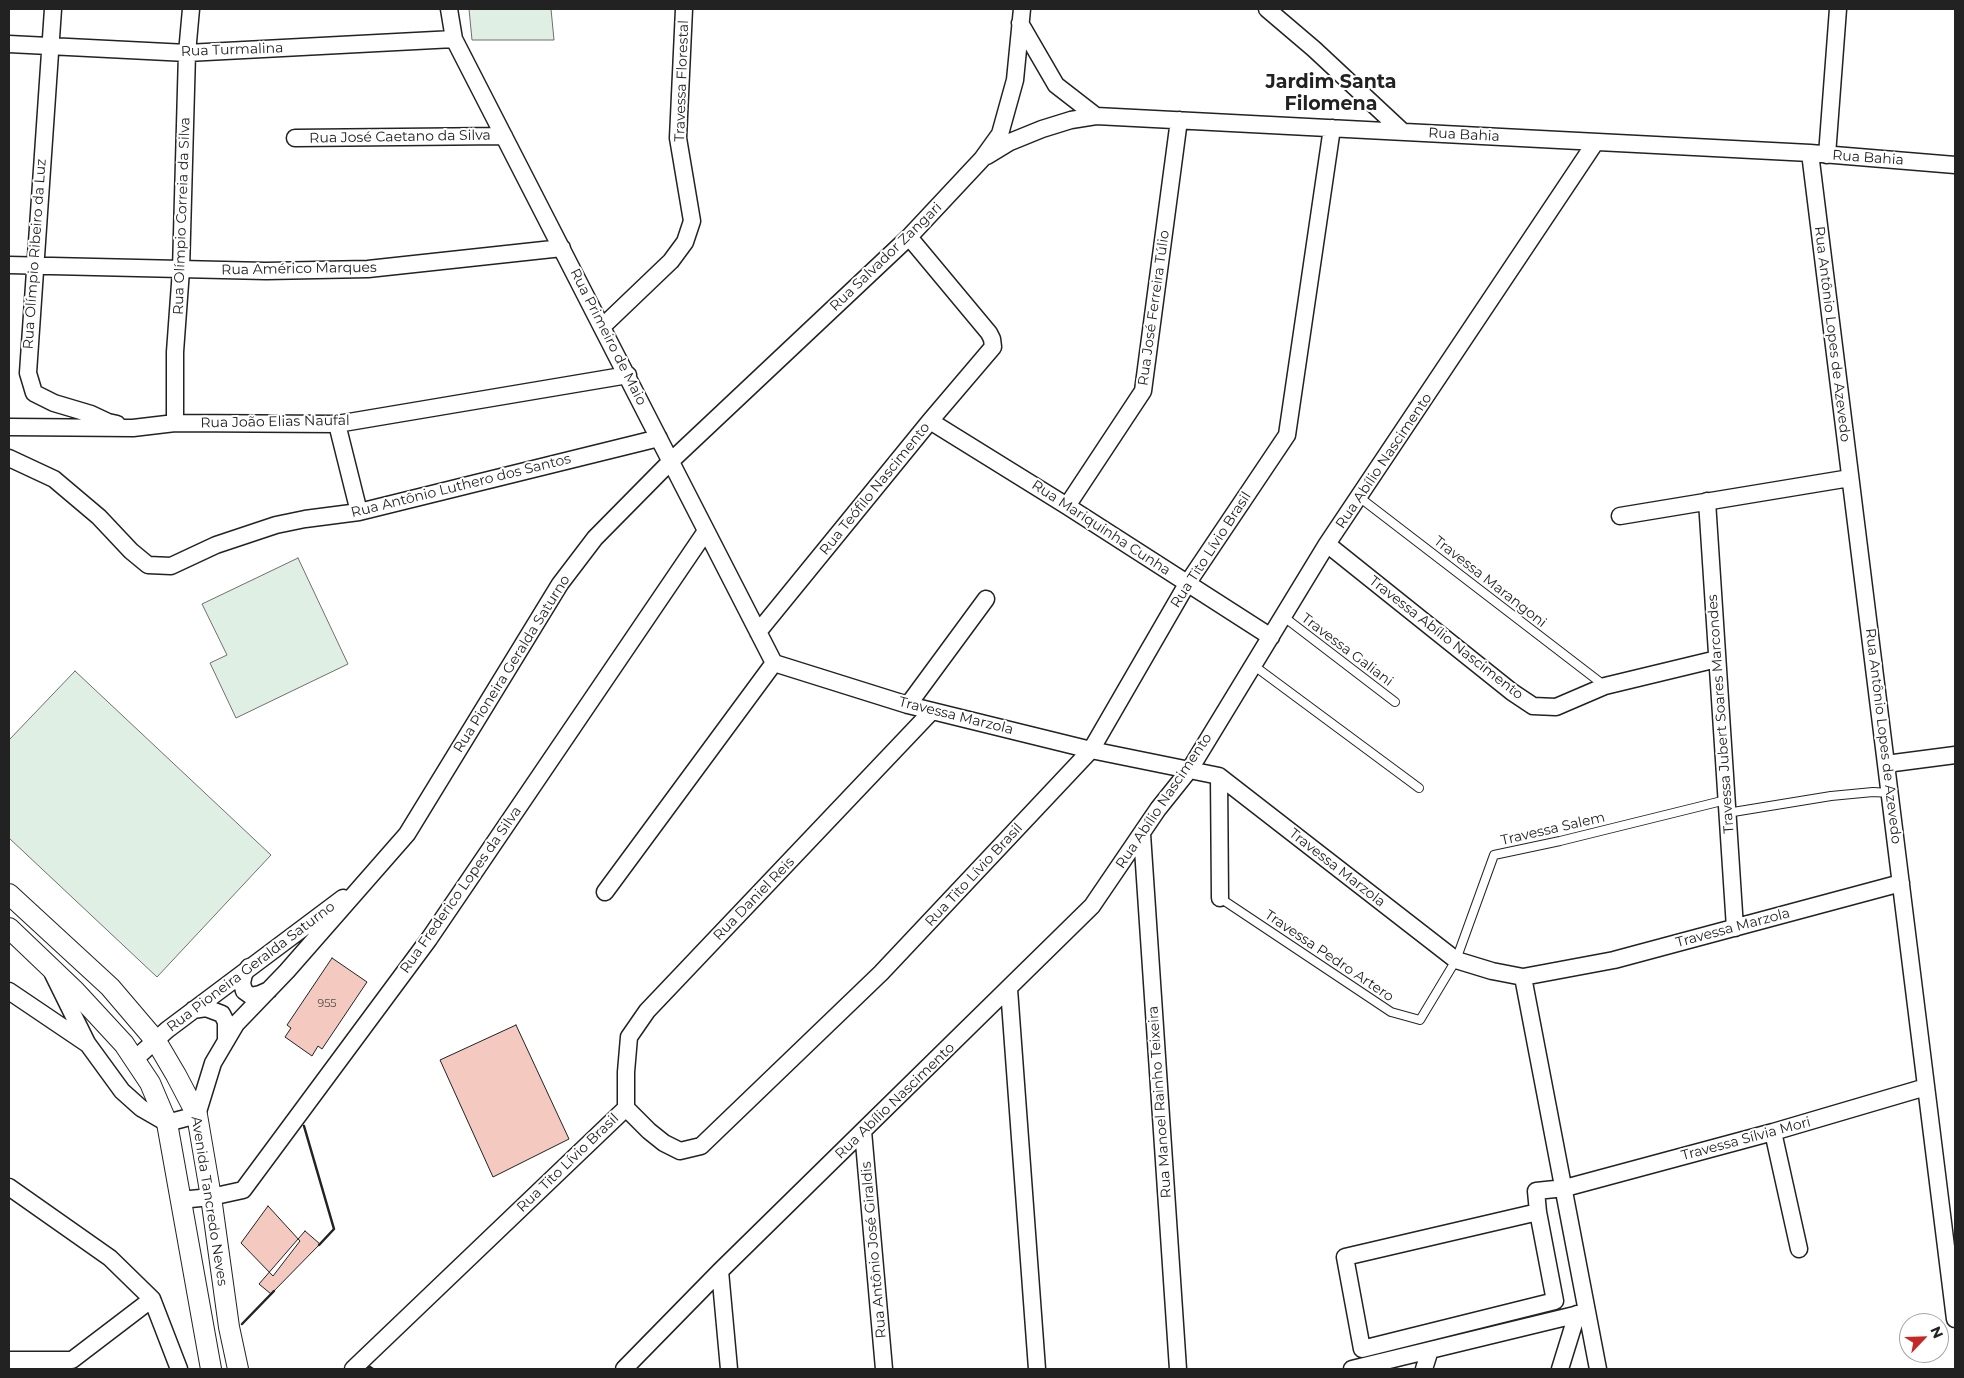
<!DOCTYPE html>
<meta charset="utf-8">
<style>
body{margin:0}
#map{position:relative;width:1964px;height:1378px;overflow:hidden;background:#fff;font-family:Montserrat,sans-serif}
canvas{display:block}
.frame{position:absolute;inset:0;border:10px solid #222;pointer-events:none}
.north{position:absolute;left:1899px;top:1313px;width:50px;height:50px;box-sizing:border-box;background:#fff;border:1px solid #a7a7a7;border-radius:50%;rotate:66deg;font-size:14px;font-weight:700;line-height:20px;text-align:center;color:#222}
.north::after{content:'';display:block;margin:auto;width:18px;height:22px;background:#c62828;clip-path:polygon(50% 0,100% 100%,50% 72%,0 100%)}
</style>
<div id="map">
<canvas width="1964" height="1378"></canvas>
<div class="frame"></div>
<div class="north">N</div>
</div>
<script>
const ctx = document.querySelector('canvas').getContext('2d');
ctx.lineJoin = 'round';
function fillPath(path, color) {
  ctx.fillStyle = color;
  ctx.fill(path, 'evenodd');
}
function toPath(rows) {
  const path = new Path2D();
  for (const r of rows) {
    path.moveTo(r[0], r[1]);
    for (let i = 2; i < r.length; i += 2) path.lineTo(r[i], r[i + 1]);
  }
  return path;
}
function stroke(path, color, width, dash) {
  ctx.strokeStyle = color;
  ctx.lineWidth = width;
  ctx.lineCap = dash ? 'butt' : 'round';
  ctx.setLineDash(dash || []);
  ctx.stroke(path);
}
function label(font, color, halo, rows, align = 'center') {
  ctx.font = font + ' Montserrat,sans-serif';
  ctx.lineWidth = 4;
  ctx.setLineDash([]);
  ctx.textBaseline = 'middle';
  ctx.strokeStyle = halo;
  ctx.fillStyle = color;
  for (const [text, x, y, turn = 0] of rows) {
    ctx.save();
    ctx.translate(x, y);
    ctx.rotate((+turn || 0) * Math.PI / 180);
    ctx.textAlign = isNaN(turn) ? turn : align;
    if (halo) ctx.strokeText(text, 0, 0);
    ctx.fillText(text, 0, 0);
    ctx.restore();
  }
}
const green = toPath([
 [469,9,551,9,554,40,472,40,469,9],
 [298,558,348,664,236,718,210,663,227,655,202,604,298,558],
 [75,671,271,855,157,977,9,838,9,740,75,671]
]);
fillPath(green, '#e0efe3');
stroke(green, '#6f6f6f', 1);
const building = toPath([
 [332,958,367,982,322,1049,318,1046,312,1056,285,1037,291,1028,287,1025,332,958],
 [516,1025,569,1139,493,1177,440,1060,516,1025],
 [268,1206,300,1241,273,1276,241,1243,268,1206],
 [305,1231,320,1244,271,1294,259,1284,305,1231]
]);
fillPath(building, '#f3c9c0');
stroke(building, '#222', 1);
const service = toPath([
 [1359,497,1605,686],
 [1284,617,1395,702],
 [1253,665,1419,788],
 [1727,813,1831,796,1873,792,1890,793],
 [1220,898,1391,1012,1420,1020,1456,960,1494,855,1560,841,1726,800]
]);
const minor = toPath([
 [53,9,28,373,34,393,54,403,91,414,108,422,117,424],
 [449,9,454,39,774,663],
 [1267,9,1314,49,1403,132],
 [1020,23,1056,85,1096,116],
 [9,44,187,53,454,39],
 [295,138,504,136],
 [1810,153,1955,1319],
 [1827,155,1838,9],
 [987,156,1010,142,1042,129,1071,120,1096,116,1810,153,1955,165],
 [9,265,266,271,368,269,562,248],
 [602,327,671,261,685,242,692,221,678,138,684,9],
 [930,421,1067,506,1271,637],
 [175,423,175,352,181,270,187,53,191,9],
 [337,424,359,512],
 [9,427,133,428,175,423,337,424,628,375],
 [9,458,54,479,99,517,131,551,148,565,171,566,216,545,276,525,305,519,359,512,659,438],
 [1707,501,1735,928],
 [1067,506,1143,391,1179,120],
 [1620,516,1850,478],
 [1327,544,1512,692,1533,706,1556,707,1605,686,1717,659],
 [758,632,930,421,993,347,992,339,989,333,909,237],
 [774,663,908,705,1091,750,1219,776,1456,960,1492,971,1523,977,1614,960,1901,883],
 [908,705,986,599],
 [1886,764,1955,755],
 [1219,776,1220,898],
 [1142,834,1178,1369],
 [605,892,774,663],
 [249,967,244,974,242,983,244,991,251,996,260,994,269,990],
 [53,974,87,1043,122,1091,141,1108,167,1123,197,1115,213,1063,236,1024,287,971,407,834,560,584,595,538,671,461,909,237,982,159,1000,134,1015,80,1022,9],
 [1523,977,1598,1369],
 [1009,989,1037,1369],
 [9,991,86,1043],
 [193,1010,206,1008,222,1014,226,1022,226,1041],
 [135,1059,167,1030,343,898],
 [626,1108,626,1072,629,1037,647,1011,932,711],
 [863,1131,884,1369],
 [1773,1132,1799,1249],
 [9,1187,110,1258,152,1299,179,1369],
 [180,1200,211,1197,243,1190,429,939,706,531],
 [1538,1212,1345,1257,1362,1349,1555,1301,1538,1212,1536,1191,1565,1188,1773,1132,1926,1087],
 [720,1271,729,1369],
 [9,1360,72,1360,152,1299],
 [353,1369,626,1108,649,1131,664,1143,680,1151,701,1146,881,973,1091,750,1187,584,1287,435,1332,128],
 [624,1369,720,1271,1092,906,1158,809,1190,769,1327,544,1595,143],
 [1352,1369,1587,1312],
 [1424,1369,1430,1350],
 [1560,1369,1577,1314]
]);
const tertiary = toPath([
 [9,894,110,987,156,1041,176,1075,197,1115,211,1197,229,1327,238,1369],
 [9,928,75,991,124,1044,150,1083,167,1123,211,1369]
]);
stroke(service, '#222', 10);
stroke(minor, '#222', 19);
stroke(tertiary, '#222', 22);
stroke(service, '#fff', 8);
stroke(minor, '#fff', 16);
stroke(tertiary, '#fff', 20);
stroke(toPath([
 [304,1126,334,1229,319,1245],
 [242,1324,274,1291],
 [367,1369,370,1367,373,1369]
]), '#222', 2.5);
label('11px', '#564c4a', null, [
 ["955",327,1004]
]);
label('14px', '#222', '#fff', [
 ["Rua Turmalina",232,50,-2],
 ["Travessa Florestal",682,81,-88],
 ["Rua Bahia",1464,135,3],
 ["Rua José Caetano da Silva",400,137,-1],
 ["Rua Bahia",1868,158,4],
 ["Rua Olímpio Correia da Silva",182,216,-88],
 ["Rua Olímpio Ribeiro da Luz",35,254,-86],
 ["Rua Salvador Zangari",886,257,-44],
 ["Rua Américo Marques",299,269,-1],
 ["Rua José Ferreira Túlio",1154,308,-82],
 ["Rua Antônio Lopes de Azevedo",1832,334,83],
 ["Rua Primeiro de Maio",608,337,63],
 ["Rua João Elias Naufal",275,422,-1],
 ["Rua Abílio Nascimento",1384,461,-56],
 ["Rua Antônio Luthero dos Santos",461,486,-14],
 ["Rua Teófilo Nascimento",875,489,-51],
 ["Rua Mariquinha Cunha",1101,528,33],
 ["Rua Tito Lívio Brasil",1211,550,-57],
 ["Travessa Marangoni",1490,582,38],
 ["Travessa Abílio Nascimento",1446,638,38],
 ["Travessa Galiani",1347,650,37],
 ["Rua Pioneira Geralda Saturno",512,664,-58],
 ["Travessa Jubert Soares Marcondes",1721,714,-94],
 ["Travessa Marzola",956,716,14],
 ["Rua Antônio Lopes de Azevedo",1883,736,83],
 ["Rua Abílio Nascimento",1164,801,-56],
 ["Travessa Salem",1553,829,-13],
 ["Travessa Marzola",1337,868,38],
 ["Rua Tito Lívio Brasil",974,875,-47],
 ["Rua Frederico Lopes da Silva",461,890,-55],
 ["Rua Daniel Reis",754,899,-46],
 ["Travessa Marzola",1733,928,-15],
 ["Travessa Pedro Artero",1329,956,34],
 ["Rua Pioneira Geralda Saturno",251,967,-37],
 ["Rua Abílio Nascimento",895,1101,-44],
 ["Rua Manoel Rainho Teixeira",1160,1102,-94],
 ["Travessa Sílvia Mori",1746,1139,-15],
 ["Rua Tito Lívio Brasil",568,1163,-44],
 ["Avenida Tancredo Neves",209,1201,81],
 ["Rua Antônio José Giraldis",874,1250,-95]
]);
label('bold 19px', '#222', '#fff', [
 ["Jardim Santa",1331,82],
 ["Filomena",1331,104]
]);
</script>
